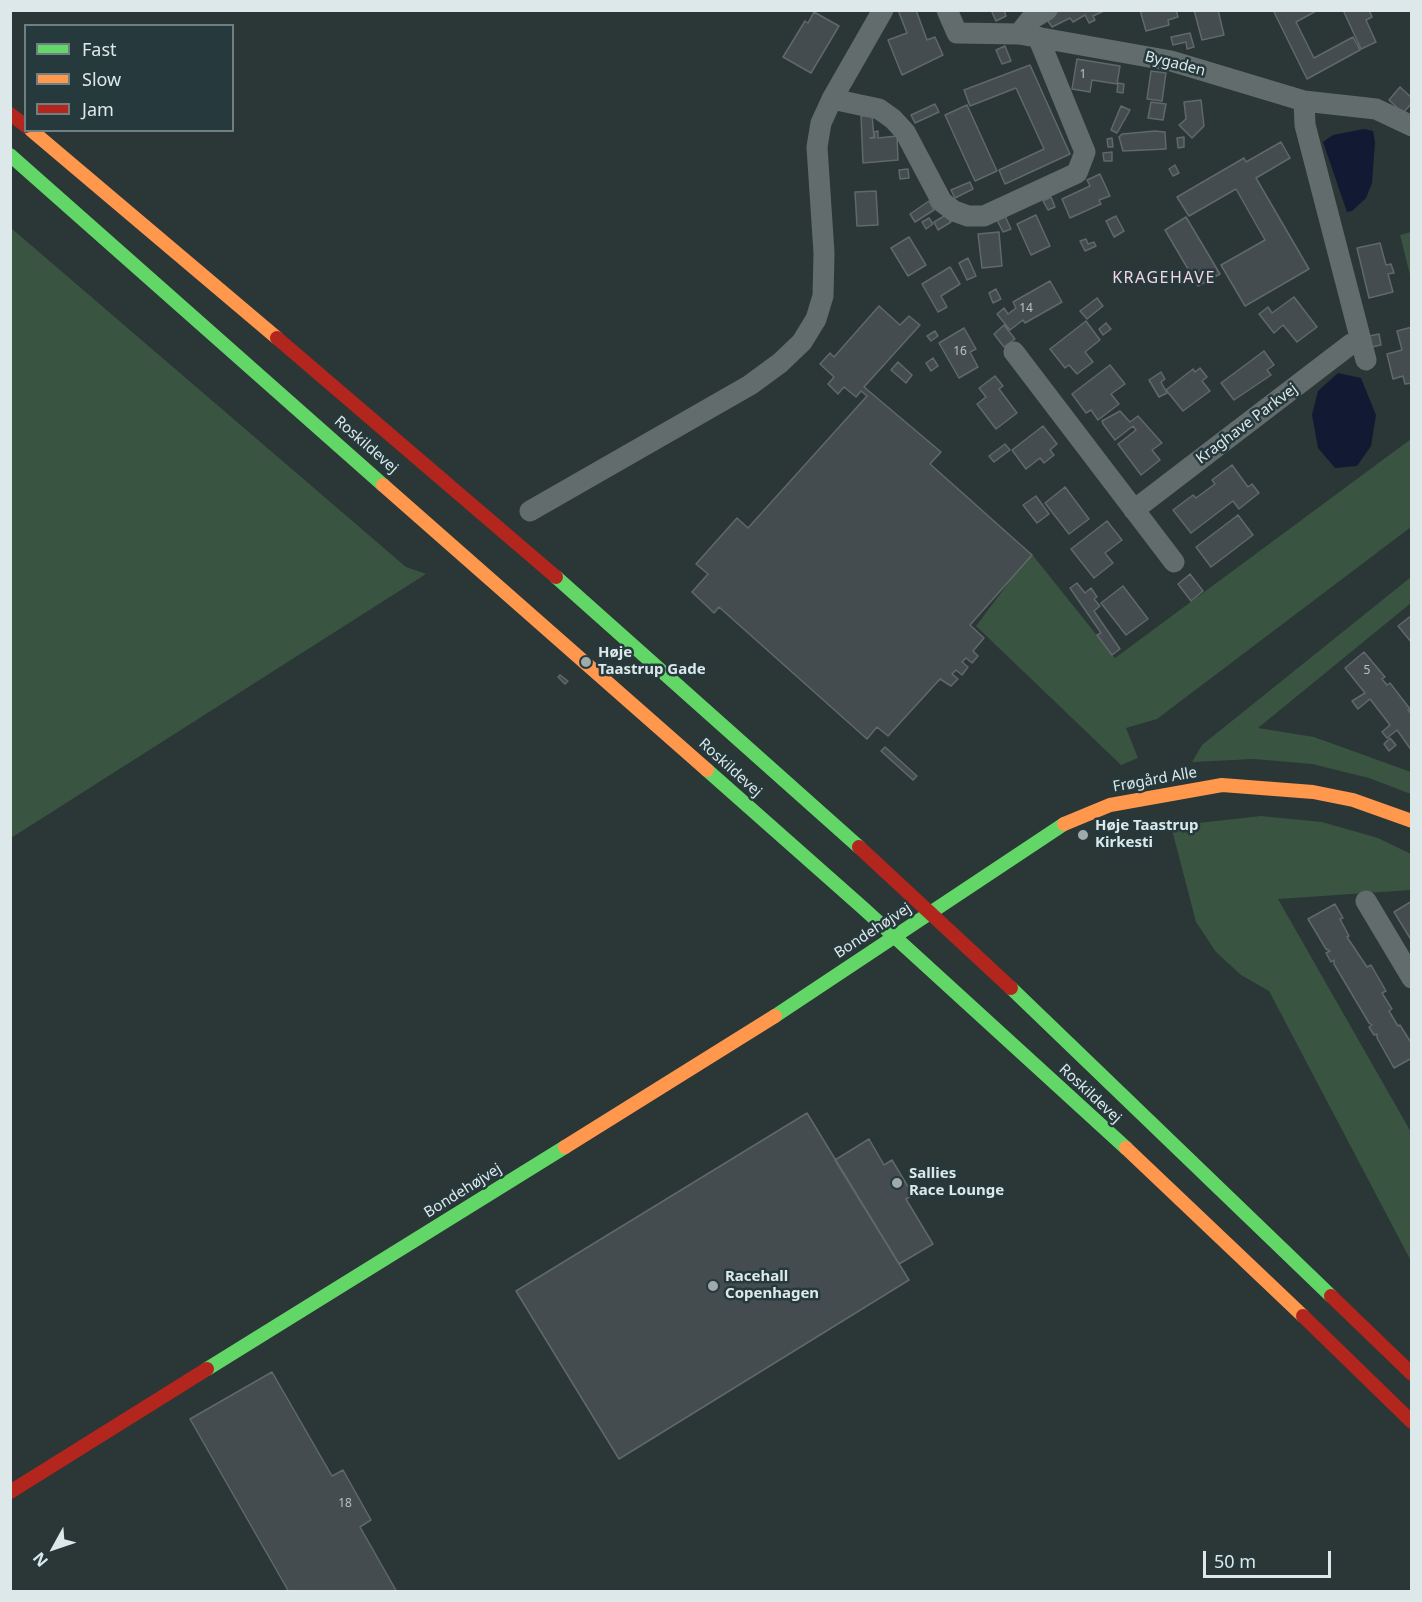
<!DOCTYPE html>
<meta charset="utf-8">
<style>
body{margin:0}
#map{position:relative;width:1422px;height:1602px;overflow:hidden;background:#2b3637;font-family:"Noto Sans",sans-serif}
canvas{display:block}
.frame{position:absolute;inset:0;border:12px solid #dde8ea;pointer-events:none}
.legend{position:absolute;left:24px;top:24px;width:210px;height:108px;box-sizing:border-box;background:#26393c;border:2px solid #6f7f82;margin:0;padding:8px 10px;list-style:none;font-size:18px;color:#dde8ea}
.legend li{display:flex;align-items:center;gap:12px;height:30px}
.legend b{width:30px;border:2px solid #6f7f82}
.north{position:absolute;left:24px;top:1518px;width:60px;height:60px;-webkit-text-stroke:4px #26393c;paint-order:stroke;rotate:230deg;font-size:16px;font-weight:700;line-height:24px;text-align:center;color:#dde8ea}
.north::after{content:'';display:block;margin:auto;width:21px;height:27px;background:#dde8ea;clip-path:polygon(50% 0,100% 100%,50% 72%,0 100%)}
.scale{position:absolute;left:1203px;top:1551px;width:128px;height:27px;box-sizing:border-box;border:3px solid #dde8ea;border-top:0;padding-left:8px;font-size:18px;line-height:21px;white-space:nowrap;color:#dde8ea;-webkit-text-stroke:4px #26393c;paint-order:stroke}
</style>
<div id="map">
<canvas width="1422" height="1602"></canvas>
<div class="frame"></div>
<ul class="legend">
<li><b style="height:8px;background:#63d668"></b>Fast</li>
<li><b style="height:8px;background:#ff974d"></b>Slow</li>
<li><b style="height:8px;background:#b3261e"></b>Jam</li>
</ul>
<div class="north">N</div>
<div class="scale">50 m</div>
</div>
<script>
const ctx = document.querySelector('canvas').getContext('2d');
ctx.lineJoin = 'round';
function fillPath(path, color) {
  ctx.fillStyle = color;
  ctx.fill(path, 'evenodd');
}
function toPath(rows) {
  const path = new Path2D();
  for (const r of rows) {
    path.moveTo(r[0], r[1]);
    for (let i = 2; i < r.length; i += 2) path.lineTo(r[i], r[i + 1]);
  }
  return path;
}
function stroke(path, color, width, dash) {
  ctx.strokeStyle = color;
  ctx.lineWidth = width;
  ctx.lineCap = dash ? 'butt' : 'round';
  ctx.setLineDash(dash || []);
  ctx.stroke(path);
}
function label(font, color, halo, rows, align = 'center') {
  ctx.font = font + ' "Noto Sans",sans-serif';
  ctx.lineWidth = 5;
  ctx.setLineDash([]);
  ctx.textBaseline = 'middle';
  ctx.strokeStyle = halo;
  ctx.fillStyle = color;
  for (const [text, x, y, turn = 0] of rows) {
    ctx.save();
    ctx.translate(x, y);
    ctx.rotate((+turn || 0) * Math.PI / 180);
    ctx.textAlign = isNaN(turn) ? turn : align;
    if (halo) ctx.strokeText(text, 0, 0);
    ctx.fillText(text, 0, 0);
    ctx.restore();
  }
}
fillPath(toPath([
 [11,228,406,567,426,574,11,838],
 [1411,232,1412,232,1411,279,1400,235],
 [1411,439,1411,527,1157,719,1126,728,1138,758,1121,765,976,626,1031,553,1115,658],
 [1411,577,1411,603,1258,728,1314,737,1411,772,1411,794,1369,778,1312,764,1254,759,1192,762,1202,745],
 [1261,816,1322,822,1378,838,1411,854,1411,890,1278,899,1411,1132,1411,1261,1269,991,1241,975,1216,952,1196,922,1171,826]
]), '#395441');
fillPath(toPath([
 [1364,129,1373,131,1375,142,1372,183,1366,198,1352,211,1347,212,1323,142,1333,135],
 [1338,373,1361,378,1376,415,1371,446,1357,466,1335,468,1318,448,1312,415,1318,391]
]), '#111a32');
const building = toPath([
 [898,10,916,10,927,40,935,37,943,55,902,75,888,40,907,33,898,10],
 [991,10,1004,10,1006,16,996,21,991,10],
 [1060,10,1106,10,1093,16,1095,20,1089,23,1085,15,1073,22,1070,18,1052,27,1046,18,1060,10],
 [1140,10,1176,10,1178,17,1168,20,1169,25,1146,31,1140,10],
 [1194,10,1218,10,1224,35,1202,40,1194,10],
 [1273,10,1318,10,1296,22,1314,58,1353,37,1360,50,1307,79,1273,10],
 [1343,10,1369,10,1372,17,1366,20,1376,42,1361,49,1343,10],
 [814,12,839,26,811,73,783,57,805,21,808,23,814,12],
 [1190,33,1194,47,1187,49,1186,42,1173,45,1171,37,1190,33],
 [1005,46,1011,61,1002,64,996,50,1005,46],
 [1077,59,1120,66,1117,84,1092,80,1090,92,1072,89,1077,59],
 [1030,65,1070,154,1005,184,999,170,1044,149,1016,88,970,106,964,90,1030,65],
 [1151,71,1166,73,1162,101,1147,99,1151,71],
 [1118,83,1124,84,1123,93,1117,92,1118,83],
 [1400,87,1412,98,1412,103,1403,113,1389,100,1400,87],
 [1201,100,1204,126,1192,138,1179,125,1186,119,1184,102,1201,100],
 [1151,102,1166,104,1163,120,1148,118,1151,102],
 [935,104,939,112,915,123,911,115,935,104],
 [967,105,997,171,975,181,945,115,967,105],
 [1121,106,1130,110,1117,133,1111,130,1121,106],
 [872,115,874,137,870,138,875,138,874,132,878,131,878,138,897,136,898,160,863,163,861,116,872,115],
 [1155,131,1165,132,1166,149,1123,151,1119,137,1122,134,1155,131],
 [1184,137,1184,147,1178,148,1177,138,1184,137],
 [1112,138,1113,147,1108,147,1107,139,1112,138],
 [1281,142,1290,158,1256,178,1309,269,1245,306,1221,265,1265,240,1236,189,1189,216,1177,197,1244,158,1246,162,1281,142],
 [1112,152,1112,161,1104,161,1103,153,1112,152],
 [1175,165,1179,173,1173,176,1169,169,1175,165],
 [908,169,909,178,900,179,899,170,908,169],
 [1100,174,1110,196,1099,200,1101,204,1070,218,1062,199,1090,186,1087,180,1100,174],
 [970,182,973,189,955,198,951,190,970,182],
 [876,191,878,225,857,226,855,192,876,191],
 [1051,197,1055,207,1048,210,1043,201,1051,197],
 [929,201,934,210,915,222,910,214,929,201],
 [946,215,951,222,938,230,934,222,946,215],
 [1036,215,1050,246,1031,255,1017,224,1036,215],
 [1005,216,1011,229,1003,232,997,220,1005,216],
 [1116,216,1124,231,1114,237,1106,221,1116,216],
 [1186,217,1220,274,1198,286,1165,230,1186,217],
 [929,218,933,224,926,229,922,222,929,218],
 [999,232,1002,266,982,268,978,234,999,232],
 [909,237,926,265,908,276,891,248,909,237],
 [1086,239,1088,244,1094,242,1096,246,1085,251,1080,241,1086,239],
 [1380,243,1386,265,1391,264,1394,273,1388,274,1393,292,1369,298,1357,248,1380,243],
 [968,258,976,276,967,280,959,263,968,258],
 [950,267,960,284,941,296,947,307,938,312,922,284,950,267],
 [1050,281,1062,302,1025,323,1023,320,1010,330,997,314,1004,308,1008,314,1016,308,1013,302,1050,281],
 [996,289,1001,299,993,303,989,293,996,289],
 [1294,297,1317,327,1297,342,1283,325,1274,333,1259,314,1268,307,1272,313,1294,297],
 [1097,298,1103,306,1087,319,1080,311,1097,298],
 [879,306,900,325,909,316,920,325,864,387,941,452,930,464,1032,555,970,625,984,638,973,651,978,656,972,663,966,658,962,662,968,667,962,675,956,670,952,674,958,679,951,686,940,679,888,736,877,727,867,739,719,607,714,613,692,592,708,574,696,564,737,518,748,528,867,396,861,391,856,397,844,387,838,394,828,384,834,377,820,364,830,353,834,357,879,306],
 [1086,321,1100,340,1085,352,1093,362,1077,374,1069,365,1065,368,1050,349,1086,321],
 [1106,323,1111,329,1103,335,1099,329,1106,323],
 [1004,325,1015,339,1004,347,994,334,1004,325],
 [1412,327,1412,383,1405,384,1403,376,1393,379,1387,354,1402,350,1397,331,1412,327],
 [964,328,976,349,970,352,978,367,959,378,939,343,964,328],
 [935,331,938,336,931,341,927,336,935,331],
 [1379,334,1381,345,1372,347,1369,336,1379,334],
 [1264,351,1274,365,1267,370,1271,375,1234,400,1221,383,1264,351],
 [933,358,938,366,931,371,926,363,933,358],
 [898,362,912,375,906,383,891,370,898,362],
 [1110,365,1125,384,1111,394,1119,404,1098,420,1091,410,1086,413,1072,394,1110,365],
 [1200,368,1207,377,1202,381,1210,391,1183,411,1166,390,1193,369,1195,372,1200,368],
 [1161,372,1165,379,1161,382,1167,393,1159,397,1149,380,1161,372],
 [995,376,1003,386,999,389,1017,413,996,429,977,404,986,397,979,388,995,376],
 [1120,411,1130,422,1138,416,1162,443,1152,450,1160,460,1141,475,1118,444,1136,430,1133,426,1115,440,1103,424,1102,421,1120,411],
 [1043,426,1057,444,1050,450,1054,455,1044,463,1040,458,1026,469,1012,450,1043,426],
 [1005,444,1010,450,994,462,989,456,1005,444],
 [1232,465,1248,487,1252,484,1259,493,1239,509,1233,501,1191,533,1173,510,1193,495,1196,498,1215,484,1212,480,1232,465],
 [1065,487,1089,519,1069,534,1045,503,1065,487],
 [1036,496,1049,514,1037,523,1023,505,1036,496],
 [1238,515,1253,535,1211,567,1196,547,1238,515],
 [1107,521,1122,540,1105,553,1113,563,1094,578,1071,549,1107,521],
 [1190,574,1203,591,1191,601,1178,584,1190,574],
 [1077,583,1085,593,1091,588,1097,597,1094,599,1100,606,1094,611,1120,649,1112,655,1097,635,1101,633,1070,588,1077,583],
 [1123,586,1148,619,1126,635,1101,603,1123,586],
 [1412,615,1412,643,1398,626,1412,615],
 [1364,652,1385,677,1382,679,1387,685,1390,683,1410,709,1408,710,1412,715,1412,751,1397,730,1387,738,1382,732,1390,725,1370,699,1358,709,1352,701,1365,693,1345,668,1364,652],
 [560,675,568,681,565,684,558,677,560,675],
 [1390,738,1396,745,1389,751,1384,744,1390,738],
 [885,747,917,776,913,780,881,751,885,747],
 [1412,901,1412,937,1410,938,1394,912,1412,901],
 [1335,904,1343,918,1340,919,1349,936,1347,937,1367,967,1371,965,1386,991,1382,993,1392,1009,1389,1011,1398,1026,1400,1025,1410,1041,1412,1040,1412,1058,1394,1068,1377,1038,1377,1034,1374,1035,1369,1027,1372,1025,1369,1023,1334,964,1334,960,1331,962,1326,953,1330,951,1326,949,1308,919,1335,904],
 [807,1113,909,1280,619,1459,516,1291,807,1113],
 [869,1139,884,1165,892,1160,913,1195,906,1199,933,1244,899,1264,835,1160,869,1139],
 [272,1372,332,1476,343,1470,371,1520,360,1527,397,1592,289,1592,190,1419,272,1372]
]);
fillPath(building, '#454c4f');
stroke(building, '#60686a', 1.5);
stroke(toPath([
 [947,10,957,33,1019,34,1171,61,1304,101,1376,109,1412,126],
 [1019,34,1030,20,1047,10],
 [832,99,879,109,893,119,905,132,942,202,954,211,968,216,984,216,1077,173,1085,152,1038,37],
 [1304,101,1305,125,1366,360],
 [1014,352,1174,562],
 [1134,510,1351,344,1361,341],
 [530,511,750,385,780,363,802,342,816,319,823,296,824,253,817,147,821,123,832,99,883,10],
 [1366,901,1412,978]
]), '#636c6d', 21);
stroke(toPath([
 [10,155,383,485],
 [556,577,859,847],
 [707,770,863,908,1126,1148],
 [1011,988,1331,1296],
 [775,1016,1064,824],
 [207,1369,565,1147]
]), '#63d668', 14);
stroke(toPath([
 [31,130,277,338],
 [383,485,707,770],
 [1064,824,1110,805,1222,785,1313,792,1353,800,1412,821],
 [565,1147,775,1016],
 [1126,1148,1303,1316]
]), '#ff974d', 14);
stroke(toPath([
 [10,114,26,126],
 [277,338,556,577],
 [859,847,1011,988],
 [1331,1296,1412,1374],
 [1303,1316,1412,1422],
 [10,1492,207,1369]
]), '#b3261e', 14);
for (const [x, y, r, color] of [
 [586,662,6,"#9faaab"],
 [1083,835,6,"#9faaab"],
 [897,1183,6,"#9faaab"],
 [713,1286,6,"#9faaab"]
]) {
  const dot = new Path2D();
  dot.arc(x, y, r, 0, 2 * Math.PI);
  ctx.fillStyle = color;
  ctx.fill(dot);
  stroke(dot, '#26393c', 2);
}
label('12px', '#b7c1c3', null, [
 ["1",1083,75],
 ["14",1026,309],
 ["16",960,352],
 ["5",1367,671],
 ["18",345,1504]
]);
label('15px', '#dde8ea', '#26393c', [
 ["Bygaden",1175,64,14],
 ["Kraghave Parkvej",1247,424,-37],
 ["Roskildevej",366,445,41],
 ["Roskildevej",730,768,42],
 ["Frøgård Alle",1155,780,-10],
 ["Bondehøjvej",873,931,-33],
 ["Roskildevej",1090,1094,43],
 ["Bondehøjvej",463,1191,-32]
]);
label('bold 15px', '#dde8ea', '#26393c', [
 ["Høje",598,653],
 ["Taastrup Gade",598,670],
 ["Høje Taastrup",1095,826],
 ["Kirkesti",1095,843],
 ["Sallies",909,1174],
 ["Race Lounge",909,1191],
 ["Racehall",725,1277],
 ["Copenhagen",725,1294]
], 'left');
ctx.letterSpacing = '1.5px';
label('16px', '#f6d5e2', '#26393c', [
 ["KRAGEHAVE",1164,278]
]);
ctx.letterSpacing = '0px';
</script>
